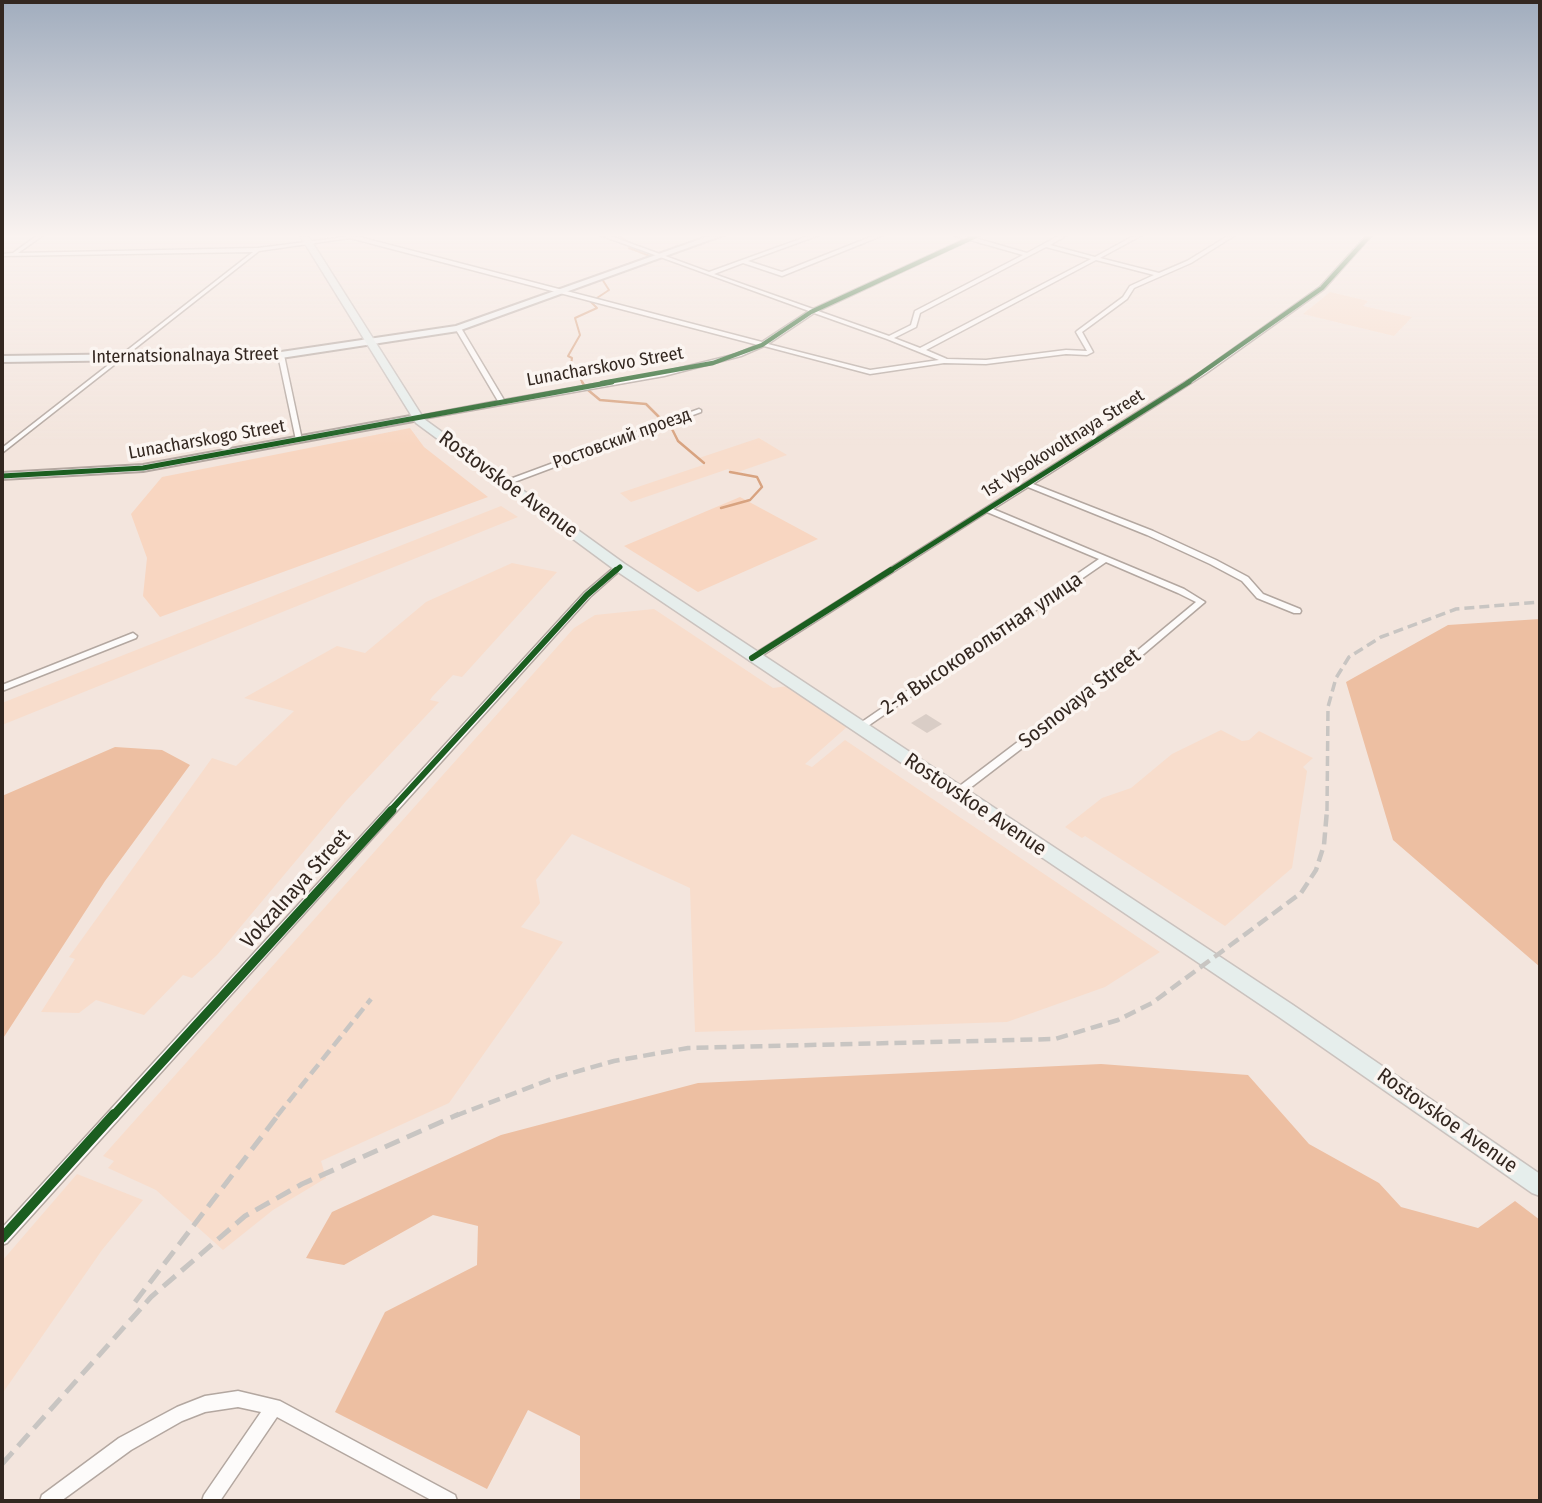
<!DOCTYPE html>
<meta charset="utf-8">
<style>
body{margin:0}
#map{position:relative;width:1542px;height:1503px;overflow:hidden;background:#f3e5dd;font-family:"Fira Sans Condensed",sans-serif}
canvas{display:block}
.frame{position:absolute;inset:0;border:4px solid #332720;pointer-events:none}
</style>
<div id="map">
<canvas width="1542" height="1503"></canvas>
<div class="frame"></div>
</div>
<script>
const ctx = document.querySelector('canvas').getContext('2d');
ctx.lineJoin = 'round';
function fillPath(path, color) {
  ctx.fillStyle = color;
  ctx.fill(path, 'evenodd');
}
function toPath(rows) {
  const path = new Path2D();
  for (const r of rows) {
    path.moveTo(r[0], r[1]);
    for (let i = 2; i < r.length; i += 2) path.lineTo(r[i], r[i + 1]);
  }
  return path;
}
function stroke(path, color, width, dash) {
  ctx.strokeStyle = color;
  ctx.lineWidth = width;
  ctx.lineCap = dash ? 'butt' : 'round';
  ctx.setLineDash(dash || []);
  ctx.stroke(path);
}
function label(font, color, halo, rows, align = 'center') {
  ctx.font = font + ' "Fira Sans Condensed",sans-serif';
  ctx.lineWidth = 7;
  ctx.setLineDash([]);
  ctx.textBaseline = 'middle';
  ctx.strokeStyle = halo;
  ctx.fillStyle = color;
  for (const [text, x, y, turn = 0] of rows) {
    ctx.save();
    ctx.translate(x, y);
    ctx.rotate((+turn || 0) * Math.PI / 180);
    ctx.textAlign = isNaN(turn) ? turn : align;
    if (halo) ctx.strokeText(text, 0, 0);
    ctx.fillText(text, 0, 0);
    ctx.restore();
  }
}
fillPath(toPath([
 [1330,292,1368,301,1363,306,1412,317,1394,336,1303,314],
 [759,438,787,455,735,473,728,469,631,502,620,493,706,464,699,458],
 [501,506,518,517,2,725,2,703],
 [512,563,557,572,462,677,453,675,432,697,430,700,439,702,346,801,217,955,192,978,183,975,144,1015,96,1000,79,1013,41,1012,75,959,69,957,212,758,236,766,294,711,244,698,337,646,365,653,426,602],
 [654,609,773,688,788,686,848,726,805,764,812,767,845,740,1160,952,1105,987,1007,1022,695,1032,690,888,572,834,536,880,540,903,521,927,563,942,449,1103,321,1161,326,1178,273,1210,223,1250,156,1190,108,1168,114,1161,103,1156,574,628,595,615],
 [1221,730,1242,741,1249,740,1259,731,1313,758,1303,767,1307,771,1292,868,1225,926,1085,836,1082,838,1065,827,1102,798,1131,788,1172,754],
 [77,1174,143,1200,102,1250,2,1394,2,1261]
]), '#f8ddcc');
fillPath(toPath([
 [410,428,424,447,488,497,160,617,143,596,147,558,131,514,162,477],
 [740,497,818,539,698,592,624,546]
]), '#f8d6c1');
fillPath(toPath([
 [1540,619,1540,967,1393,840,1346,682,1448,625],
 [115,747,162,750,190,765,105,881,2,1040,2,796],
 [1101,1064,1248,1075,1309,1144,1379,1183,1401,1207,1478,1228,1515,1201,1540,1220,1540,1501,580,1501,580,1436,528,1410,487,1489,335,1412,385,1312,477,1265,478,1226,433,1215,344,1265,306,1258,332,1212,501,1135,698,1083]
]), '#edbfa2');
stroke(toPath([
 [616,234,633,245],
 [602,274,650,256,629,248],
 [597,298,609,290,602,279],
 [583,383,571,365,572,358,568,356,580,335,575,318,597,308,590,301]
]), '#d8a380', 2);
stroke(toPath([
 [582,382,584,385],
 [588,390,600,400,646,404,663,421],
 [670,425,678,441,704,463],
 [721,508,750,500,762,487,757,477,730,472]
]), '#d8a380', 2.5);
fillPath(toPath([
 [926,714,942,724,927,733,911,723]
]), '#d9cdc6');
const street = toPath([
 [39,234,45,234,18,253,258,248,345,237,338,234,348,234,762,342,809,311,597,234,605,234,709,272,814,234,822,234,748,261,782,272,878,234,886,234,782,276,743,263,714,274,813,309,965,239,951,234,960,234,970,237,975,234,982,234,975,238,1027,253,1062,234,1069,234,1050,245,1095,257,1137,234,1144,234,1100,258,1159,273,1187,261,1231,234,1237,234,1191,263,1134,288,1127,299,1082,332,1093,352,1087,355,1066,354,986,364,944,363,870,374,764,346,741,356,664,376,416,420,414,419,414,417,498,401,455,328,458,326,461,328,504,400,664,372,737,354,758,345,350,238,259,251,2,453,2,448,253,252,2,256,2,254,13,253,39,234],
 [970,240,1023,255,915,311,911,325,889,336,818,311,970,240],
 [1046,247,1091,259,920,348,894,338,916,327,920,313,1046,247],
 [1096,260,1154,275,1130,286,1123,297,1077,331,1076,332,1087,351,1066,350,986,360,947,359,926,350,1096,260],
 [814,313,887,339,939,360,870,370,768,344,814,313],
 [1368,234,1373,234,1324,289,1205,374,1033,484,1153,531,1216,560,1248,577,1263,594,1300,609,1301,611,1300,613,1294,613,1257,598,1242,581,1210,564,1147,535,1028,487,993,509,1184,589,1205,602,1132,664,961,795,957,796,953,795,952,793,953,791,1126,660,1196,602,1178,593,1106,562,862,730,856,730,854,728,856,726,1099,559,987,512,755,660,749,660,748,658,1201,372,1320,287,1368,234],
 [281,353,284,355,302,440,299,442,296,440,278,355,281,353],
 [699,409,701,410,701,412,509,484,503,484,502,482,699,409],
 [617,565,620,565,624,567,590,597,7,1243,2,1245,2,1228,584,593,617,565],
 [133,633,137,636,136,638,2,691,2,685,133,633],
 [238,1391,280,1401,455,1495,457,1501,433,1501,277,1417,220,1501,202,1501,204,1495,261,1412,238,1407,205,1412,182,1421,131,1450,61,1501,40,1501,42,1495,119,1438,177,1407,205,1396,238,1391]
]);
const secondary = toPath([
 [715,234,726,234,458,331,281,358,2,362,2,356,281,352,456,326,715,234],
 [416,415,421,418,419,420,143,471,2,479,2,473,143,465,416,415]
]);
const primary = toPath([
 [299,234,307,234,424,419,625,564,1293,1005,1540,1174,1540,1196,1532,1193,1279,1017,615,570,416,423,299,234]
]);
stroke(street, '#b3a7a0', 3);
stroke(secondary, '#b3a7a0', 4);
stroke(primary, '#cac2be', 3);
fillPath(street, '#fdfbfa');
fillPath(secondary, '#f1f3f3');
fillPath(primary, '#e6eeec');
stroke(toPath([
 [1327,811,1328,707,1336,678,1349,657,1381,637,1456,609,1540,602]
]), '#c8c5c2', 3.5, [10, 5]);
stroke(toPath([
 [277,1116,371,999],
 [455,1116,554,1078,614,1061,688,1048,1055,1039,1118,1020,1152,1003,1301,893,1316,870,1324,845,1327,810]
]), '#c8c5c2', 4.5, [12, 6]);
stroke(toPath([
 [135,1302,279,1114],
 [2,1464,151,1297,245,1216,302,1184,459,1114]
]), '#c8c5c2', 5, [16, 8]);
stroke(toPath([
 [602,383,713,363,762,345,811,312,980,234],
 [1187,383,1322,288,1371,234]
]), '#1b5e20', 4.5);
stroke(toPath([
 [2,476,143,468,612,382],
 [614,572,620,567],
 [888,572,1189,382]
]), '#1b5e20', 5);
stroke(toPath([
 [752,658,891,570],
 [390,811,587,595,616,570]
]), '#1b5e20', 6);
stroke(toPath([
 [113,1116,392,810]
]), '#1b5e20', 9);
stroke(toPath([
 [2,1238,114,1114]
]), '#1b5e20', 10);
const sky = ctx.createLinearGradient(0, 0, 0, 445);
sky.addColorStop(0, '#a1adbe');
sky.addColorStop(0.53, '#faf3f0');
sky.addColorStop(1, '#faf3f000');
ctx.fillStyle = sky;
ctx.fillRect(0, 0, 1542, 445);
label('18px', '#332720', '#fbf5f1', [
 ["Internatsionalnaya Street",185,356,-1],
 ["Lunacharskovo Street",605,367,-10],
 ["Ростовский проезд",622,439,-20],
 ["Lunacharskogo Street",207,440,-10],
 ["1st Vysokovoltnaya Street",1063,444,-32]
]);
label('21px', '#332720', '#fbf5f1', [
 ["Rostovskoe Avenue",508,485,36],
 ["2-я Высоковольтная улица",982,644,-34],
 ["Sosnovaya Street",1080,699,-38],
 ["Rostovskoe Avenue",975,805,34],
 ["Vokzalnaya Street",296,889,-48],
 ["Rostovskoe Avenue",1447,1121,35]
]);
</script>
